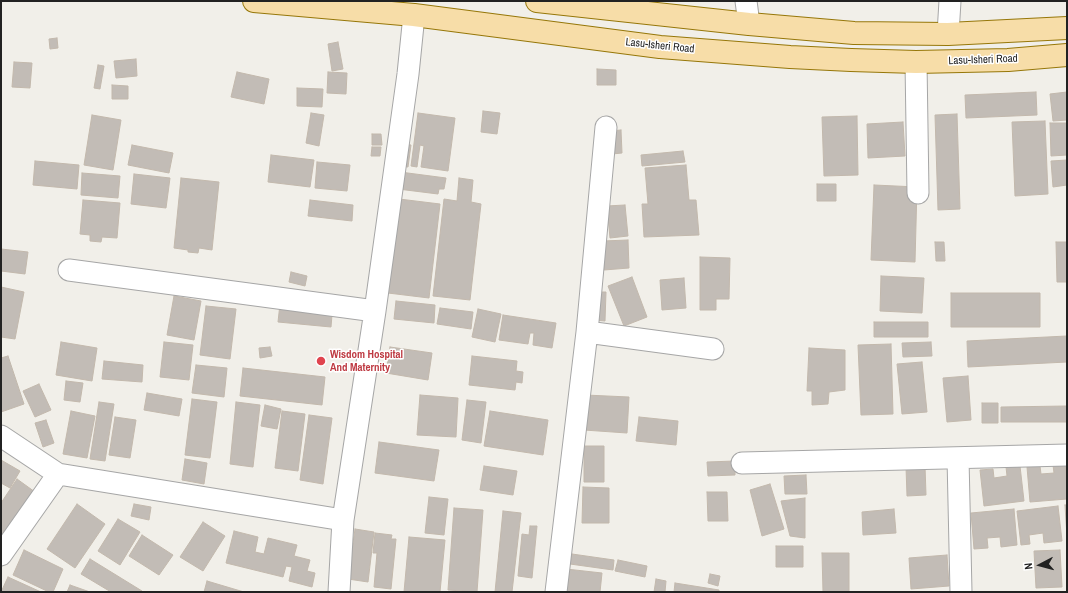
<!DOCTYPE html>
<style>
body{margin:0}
#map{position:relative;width:1068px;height:593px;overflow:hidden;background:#f1efe9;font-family:"Archivo Narrow",sans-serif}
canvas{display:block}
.frame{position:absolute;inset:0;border:2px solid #222;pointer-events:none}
.north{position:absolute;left:1020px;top:545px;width:40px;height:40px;-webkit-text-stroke:3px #fff;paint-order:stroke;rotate:264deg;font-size:11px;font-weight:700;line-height:16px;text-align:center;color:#222}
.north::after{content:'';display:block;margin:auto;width:14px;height:18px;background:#222;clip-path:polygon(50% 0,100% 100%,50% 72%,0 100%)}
</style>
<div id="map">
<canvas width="1068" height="593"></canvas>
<div class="frame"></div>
<div class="north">N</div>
</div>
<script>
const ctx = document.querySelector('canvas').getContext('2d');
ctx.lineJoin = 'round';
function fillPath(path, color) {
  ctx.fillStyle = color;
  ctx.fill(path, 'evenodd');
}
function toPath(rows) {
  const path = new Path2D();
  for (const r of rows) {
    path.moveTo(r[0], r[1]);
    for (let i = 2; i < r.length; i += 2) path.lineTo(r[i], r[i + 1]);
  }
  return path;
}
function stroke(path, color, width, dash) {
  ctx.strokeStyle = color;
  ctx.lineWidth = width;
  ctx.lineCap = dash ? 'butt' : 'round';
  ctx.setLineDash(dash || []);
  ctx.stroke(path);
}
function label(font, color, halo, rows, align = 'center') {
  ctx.font = font + ' "Archivo Narrow",sans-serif';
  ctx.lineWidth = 3;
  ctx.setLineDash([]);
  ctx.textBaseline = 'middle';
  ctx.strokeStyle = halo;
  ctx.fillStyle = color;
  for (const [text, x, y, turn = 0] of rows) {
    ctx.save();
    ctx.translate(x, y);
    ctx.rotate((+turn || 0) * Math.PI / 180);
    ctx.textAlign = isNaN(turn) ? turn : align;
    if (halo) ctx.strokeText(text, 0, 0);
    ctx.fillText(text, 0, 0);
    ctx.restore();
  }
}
const building = toPath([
 [57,38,58,48,50,49,49,39,57,38],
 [338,42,343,69,332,71,328,44,338,42],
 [136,59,137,76,116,78,114,61,136,59],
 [14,62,32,63,30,88,12,87,14,62],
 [98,65,104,66,100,89,94,88,98,65],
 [597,69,616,70,616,85,597,85,597,69],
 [237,72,269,79,264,104,231,97,237,72],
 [328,72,347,73,346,94,327,93,328,72],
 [112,85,128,86,128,99,112,99,112,85],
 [297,88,323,89,322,107,297,106,297,88],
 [1036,92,1037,115,966,118,965,95,1036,92],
 [1067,92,1067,120,1053,121,1050,94,1067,92],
 [483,111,500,113,497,134,481,132,483,111],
 [311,113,324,115,319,146,306,143,311,113],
 [418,113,455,118,448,171,421,167,424,146,420,145,417,167,411,166,418,113],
 [957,114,960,209,938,210,935,115,957,114],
 [92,115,121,120,113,170,84,165,92,115],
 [857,116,858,175,824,176,822,117,857,116],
 [1045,121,1048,194,1015,196,1012,122,1045,121],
 [903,122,905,156,868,158,867,124,903,122],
 [1050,123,1067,123,1067,155,1051,156,1050,123],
 [621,130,622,153,612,154,610,131,621,130],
 [372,134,381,134,382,145,372,145,372,134],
 [403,144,411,145,408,167,401,166,403,144],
 [132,145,173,153,169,173,128,165,132,145],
 [372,147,381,147,380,156,371,156,372,147],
 [683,151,685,162,642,166,641,155,683,151],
 [271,155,314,160,310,187,268,182,271,155],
 [1067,160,1067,185,1053,187,1051,161,1067,160],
 [35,161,79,165,77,189,33,185,35,161],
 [317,162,350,165,347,191,315,188,317,162],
 [686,165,689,200,696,200,699,235,644,237,642,204,648,204,645,168,686,165],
 [400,172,446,178,444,189,439,189,438,194,398,189,400,172],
 [82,173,120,176,118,198,81,195,82,173],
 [134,174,170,178,166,208,131,204,134,174],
 [181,178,219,182,212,250,199,248,198,253,188,252,188,250,174,248,181,178],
 [459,178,473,180,471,202,481,204,470,300,433,296,444,199,457,201,459,178],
 [817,184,836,184,836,201,817,201,817,184],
 [874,185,917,187,915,262,871,260,874,185],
 [399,199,440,204,429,298,388,293,399,199],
 [83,200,120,203,117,238,102,237,101,242,90,241,90,235,80,234,83,200],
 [310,200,353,205,352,221,308,216,310,200],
 [625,205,628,236,610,238,607,206,625,205],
 [628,240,629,268,604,270,603,241,628,240],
 [935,242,944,242,945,261,936,261,935,242],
 [1056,242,1067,242,1067,282,1057,282,1056,242],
 [1,249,28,252,25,274,1,271,1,249],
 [700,257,730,258,729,299,716,299,716,310,700,310,700,257],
 [291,272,307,276,305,286,289,282,291,272],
 [881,276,924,278,922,313,880,311,881,276],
 [632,277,647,317,624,326,608,286,632,277],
 [684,278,686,308,662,310,660,280,684,278],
 [1,287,24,292,15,339,1,337,1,287],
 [595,292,606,292,605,321,594,320,595,292],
 [951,293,1040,293,1040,327,951,327,951,293],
 [174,296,201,301,194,340,167,335,174,296],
 [396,301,435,305,434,323,394,319,396,301],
 [280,304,292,306,291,311,332,315,331,327,278,322,280,304],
 [206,306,236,309,230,359,200,355,206,306],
 [440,308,473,312,471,329,437,324,440,308],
 [478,309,501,314,495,342,472,337,478,309],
 [503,315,556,323,552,348,533,345,534,333,530,333,528,344,499,340,503,315],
 [874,322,928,322,928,337,874,337,874,322],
 [1067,336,1067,362,968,367,967,341,1067,336],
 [61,342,97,348,92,381,56,375,61,342],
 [164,342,193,345,189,380,160,377,164,342],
 [931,342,932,356,903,357,902,343,931,342],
 [891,344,893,414,861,415,858,345,891,344],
 [270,347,272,356,260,358,259,348,270,347],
 [390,347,432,353,428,380,386,373,390,347],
 [809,348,845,350,845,390,829,392,828,404,812,405,812,391,807,391,809,348],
 [8,356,24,404,1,412,1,358,8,356],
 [472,356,517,361,516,371,523,372,522,383,516,382,515,390,469,385,472,356],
 [104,361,143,365,142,382,102,379,104,361],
 [922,362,927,412,902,414,897,364,922,362],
 [196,365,227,368,224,397,192,393,196,365],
 [243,368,325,377,322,405,240,396,243,368],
 [968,376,971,420,947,422,943,378,968,376],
 [66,381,83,383,80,402,64,400,66,381],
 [39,384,51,410,35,417,23,391,39,384],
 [147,393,182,399,179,416,144,410,147,393],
 [420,395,458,398,456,437,417,435,420,395],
 [585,395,629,397,627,433,584,430,585,395],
 [192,399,217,402,210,458,185,455,192,399],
 [467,400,486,402,481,443,462,440,467,400],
 [99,402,114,404,105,461,90,459,99,402],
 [236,402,260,405,253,467,230,464,236,402],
 [982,403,998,403,998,423,982,423,982,403],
 [265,405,281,409,277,429,261,426,265,405],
 [1067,406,1067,422,1001,422,1001,407,1067,406],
 [71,411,95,416,87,458,63,454,71,411],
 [282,411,305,414,298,471,275,468,282,411],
 [490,411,548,420,543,455,484,446,490,411],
 [309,415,332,418,323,484,300,480,309,415],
 [115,417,136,420,130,458,109,455,115,417],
 [639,417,678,421,676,445,636,441,639,417],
 [46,420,54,443,43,447,35,423,46,420],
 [379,442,439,450,434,481,375,473,379,442],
 [584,446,604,446,604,482,584,482,584,446],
 [185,459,207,463,204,484,182,480,185,459],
 [1,460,20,471,10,488,1,483,1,460],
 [735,461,735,475,708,476,707,462,735,461],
 [1066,464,1067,499,1030,502,1027,467,1040,466,1041,474,1054,473,1053,465,1066,464],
 [484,466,517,471,513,495,480,490,484,466],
 [925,466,926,495,907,496,906,467,925,466],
 [1020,466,1024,501,984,506,980,470,993,469,994,478,1007,476,1006,467,1020,466],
 [806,475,807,494,785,494,784,476,806,475],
 [17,479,35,492,3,538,1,537,1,503,17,479],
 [770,484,784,529,762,536,750,490,770,484],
 [583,487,609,488,609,523,582,523,583,487],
 [707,492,727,492,728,521,708,521,707,492],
 [429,497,448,499,444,535,425,533,429,497],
 [805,498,805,538,790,536,781,501,805,498],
 [77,504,105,524,75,568,47,549,77,504],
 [134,504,151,507,149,520,131,516,134,504],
 [1065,505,1067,505,1067,537,1065,505],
 [1058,506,1062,541,1044,543,1043,533,1029,535,1030,544,1021,545,1017,511,1058,506],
 [454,508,483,510,477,592,448,590,454,508],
 [894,509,896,533,863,535,862,512,894,509],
 [1014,509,1017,545,1001,547,1000,537,987,538,988,548,974,549,971,513,1014,509],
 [503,511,521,513,512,592,495,592,503,511],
 [118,519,140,532,120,565,98,551,118,519],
 [203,522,225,536,203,571,180,557,203,522],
 [530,526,537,526,532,578,518,576,522,534,529,535,530,526],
 [355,529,374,532,368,582,348,579,355,529],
 [234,531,258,537,255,552,264,554,268,538,297,545,294,556,310,560,307,571,315,573,312,587,289,581,292,567,286,566,283,577,226,563,234,531],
 [375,533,392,535,391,539,396,539,391,589,374,587,377,553,373,553,375,533],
 [142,535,173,555,159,575,129,556,142,535],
 [409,537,445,540,440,592,404,592,409,537],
 [776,546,803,546,803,567,776,567,776,546],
 [24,550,63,569,53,592,49,592,13,575,24,550],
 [1060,550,1062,587,1036,588,1034,551,1060,550],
 [822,553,849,553,849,592,823,592,822,553],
 [572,554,614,560,613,570,570,564,572,554],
 [947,555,949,586,911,589,909,558,947,555],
 [90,559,142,591,141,592,111,592,81,574,90,559],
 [618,560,647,566,645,577,615,571,618,560],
 [566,569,602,573,600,592,563,592,566,569],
 [710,574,720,576,718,586,708,583,710,574],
 [8,577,41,592,1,592,8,577],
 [656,579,666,581,665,592,654,592,656,579],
 [207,581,244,592,204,592,207,581],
 [675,583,719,590,719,592,674,592,675,583],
 [70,585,90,592,67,592,70,585]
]);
fillPath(building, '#c2bcb6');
stroke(building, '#c2b8ac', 1);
const minor = toPath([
 [746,1,749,24],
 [948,34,950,1],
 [916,62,918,193],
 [69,270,375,311],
 [587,332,713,349],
 [1,436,58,474,343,520],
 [958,458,961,592],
 [742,463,1067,455],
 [1,555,58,474],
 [339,592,343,520,375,311,408,74,414,15],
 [556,592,587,332,606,127]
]);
const major = toPath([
 [254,1,414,15,660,47,790,57,851,60,916,62,1008,60,1067,55],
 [537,1,749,24,854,33,948,34,1067,28]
]);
stroke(minor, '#a6a6a6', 23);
stroke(major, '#967709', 24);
stroke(minor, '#fff', 21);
stroke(major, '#f7dda8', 22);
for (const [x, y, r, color] of [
 [321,361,5,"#e0444e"]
]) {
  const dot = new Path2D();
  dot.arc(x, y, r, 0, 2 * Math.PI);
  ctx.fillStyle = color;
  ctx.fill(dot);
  stroke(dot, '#fff', 1.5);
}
label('11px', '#222', '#fff', [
 ["Lasu-Isheri Road",660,46,6],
 ["Lasu-Isheri Road",983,60,-2]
]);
label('bold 11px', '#be3a42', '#fff', [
 ["Wisdom Hospital",330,355],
 ["And Maternity",330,368]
], 'left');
</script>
